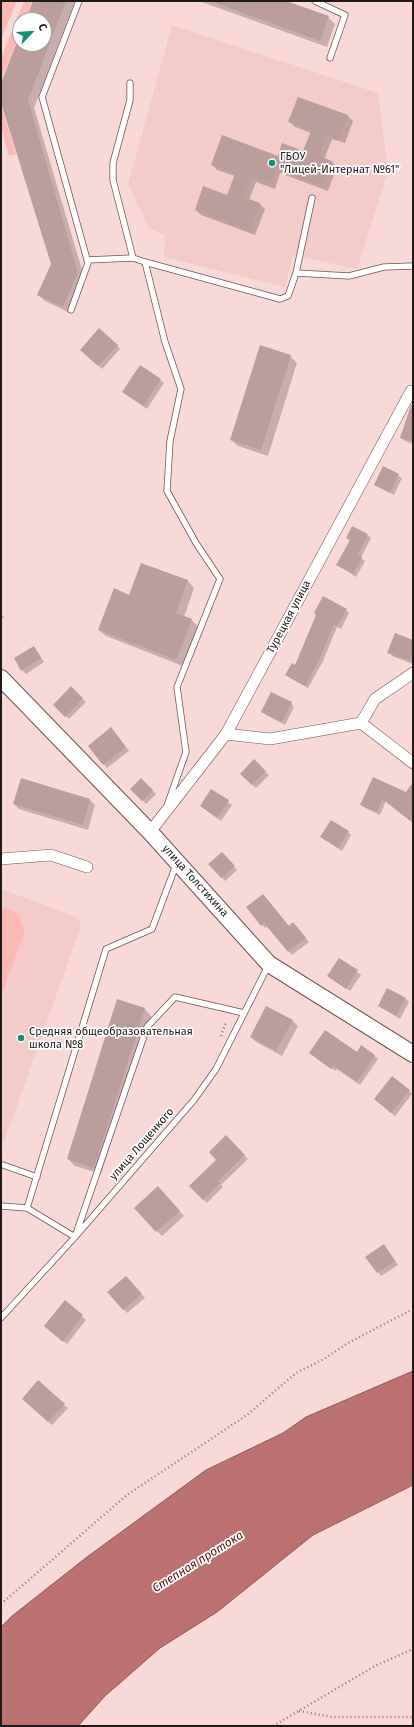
<!DOCTYPE html>
<meta charset="utf-8">
<style>
body{margin:0}
#map{position:relative;width:414px;height:1727px;overflow:hidden;background:#f9d9d7;font-family:"Fira Sans",sans-serif}
canvas{display:block}
.frame{position:absolute;inset:0;border:2px solid #231818;pointer-events:none}
.north{position:absolute;left:12px;top:12px;width:40px;height:40px;box-sizing:border-box;background:#fff;border:1px solid #a7a3a3;border-radius:50%;rotate:65deg;font-size:11px;font-weight:700;line-height:16px;text-align:center;color:#231818}
.north::after{content:'';display:block;margin:auto;width:14px;height:18px;background:#148f73;clip-path:polygon(50% 0,100% 100%,50% 72%,0 100%)}
</style>
<div id="map">
<canvas width="414" height="1727"></canvas>
<div class="frame"></div>
<div class="north">С</div>
</div>
<script>
const ctx = document.querySelector('canvas').getContext('2d');
ctx.lineJoin = 'round';
function fillPath(path, color) {
  ctx.fillStyle = color;
  ctx.fill(path, 'evenodd');
}
function toPath(rows) {
  const path = new Path2D();
  for (const r of rows) {
    path.moveTo(r[0], r[1]);
    for (let i = 2; i < r.length; i += 2) path.lineTo(r[i], r[i + 1]);
  }
  return path;
}
function stroke(path, color, width, dash) {
  ctx.strokeStyle = color;
  ctx.lineWidth = width;
  ctx.lineCap = dash ? 'butt' : 'round';
  ctx.setLineDash(dash || []);
  ctx.stroke(path);
}
function label(font, color, halo, rows, align = 'center') {
  ctx.font = font + ' "Fira Sans",sans-serif';
  ctx.lineWidth = 3.5;
  ctx.setLineDash([]);
  ctx.textBaseline = 'middle';
  ctx.strokeStyle = halo;
  ctx.fillStyle = color;
  for (const [text, x, y, turn = 0] of rows) {
    ctx.save();
    ctx.translate(x, y);
    ctx.rotate((+turn || 0) * Math.PI / 180);
    ctx.textAlign = isNaN(turn) ? turn : align;
    if (halo) ctx.strokeText(text, 0, 0);
    ctx.fillText(text, 0, 0);
    ctx.restore();
  }
}
fillPath(toPath([
 [172,25,378,93,388,171,357,269,293,255,285,287,164,257,165,236,149,228,128,185],
 [1,889,77,917,81,926,1,1151]
]), '#f3cbc8');
fillPath(toPath([
 [1,1,17,1,1,39],
 [24,1,32,1,25,20,20,20,20,32,1,81,1,58],
 [1,106,16,154,9,156,1,128],
 [1,907,14,911,20,917,23,925,24,933,1,997]
]), '#fcb8b5');
const water = toPath([
 [413,1371,413,1485,313,1535,217,1612,160,1648,105,1696,78,1726,1,1726,1,1627,12,1616,87,1557,206,1470,283,1433,306,1417,413,1371]
]);
fillPath(water, '#bc7270');
stroke(water, '#8e5756', 1);
fillPath(toPath([
 [34,1,75,1,34,108,85,280,70,313,45,301,38,295,52,264,1,99,1,86,20,37,20,44,44,44,44,20,26,20],
 [199,1,283,1,328,17,335,24,327,47],
 [298,98,348,116,353,121,345,143,332,139,324,160,332,162,337,167,328,191,280,173,275,189,256,182,249,200,260,204,265,209,255,235,201,215,196,210,228,196,235,176,217,170,212,164,278,157,304,152,311,133,295,127,290,122],
 [117,345,120,349,102,369,85,353],
 [290,356,297,363,268,456,238,446,231,440],
 [160,380,164,383,147,409,123,392],
 [413,417,413,444,405,441,401,438],
 [384,467,402,478,394,495,375,484],
 [367,535,371,538,361,558,365,561,356,577,337,564,350,541,347,538],
 [188,581,194,588,184,617,191,620,198,626,183,666,106,636,99,630,130,596],
 [346,610,349,613,341,629,337,627,323,661,308,688,290,678,286,675,296,666],
 [1,614,4,617,1,620],
 [413,641,413,664,392,656,389,652],
 [37,651,44,662,26,674,22,670],
 [71,688,86,702,69,719,54,705],
 [291,703,294,707,285,725,266,715,263,711],
 [114,732,129,751,107,768,89,746],
 [254,761,269,775,256,788,241,774],
 [22,779,90,800,95,805,88,830,19,809,14,804],
 [141,779,156,794,146,804,131,789],
 [373,779,406,793,413,791,413,823,386,801,380,815,365,808,362,805],
 [212,790,232,805,221,821,201,806],
 [348,832,351,835,342,851,321,837],
 [221,853,237,870,225,881,210,864],
 [248,907,289,927,297,927,309,942,292,955,268,926,265,928],
 [339,959,361,975,350,991,328,976],
 [406,999,409,1002,400,1019,379,1006],
 [118,1000,145,1009,151,1016,101,1174,75,1166,68,1159],
 [292,1020,298,1026,282,1056,256,1042,251,1037],
 [310,1053,357,1053,374,1055,378,1059,360,1085,337,1069,335,1071],
 [409,1091,412,1094,395,1116,378,1102],
 [226,1137,248,1159,221,1185,223,1187,207,1203,190,1186,218,1160],
 [163,1193,184,1216,162,1236,157,1231],
 [387,1249,398,1265,381,1276,367,1257],
 [130,1281,145,1298,127,1313,109,1292],
 [65,1302,86,1320,67,1344,45,1326],
 [27,1402,64,1405,68,1408,52,1425]
]), '#0003');
fillPath(toPath([
 [33,1,66,1,28,100,78,273,63,307,37,295,51,264,1,103,1,83,16,44,44,44,44,20,25,20],
 [214,1,286,1,329,16,320,41,213,2],
 [298,97,348,115,339,139,327,134,319,156,332,161,323,186,275,169,270,184,251,177,243,197,260,203,250,231,195,210,203,186,227,195,235,174,211,165,222,135,278,156,282,143,303,151,311,131,288,122],
 [99,328,118,345,98,366,80,350],
 [260,345,291,355,261,450,230,440],
 [140,365,161,379,143,406,122,392],
 [411,405,413,405,413,442,400,438],
 [383,466,399,474,390,493,374,485],
 [352,526,368,534,358,555,362,557,353,574,336,565,350,540,346,538],
 [141,563,188,580,176,613,192,619,176,660,98,630,114,588,129,595],
 [323,596,347,609,337,626,334,624,320,658,305,686,285,675,292,663,295,665,316,615,314,613],
 [395,633,413,640,413,655,411,661,387,653],
 [34,646,41,658,21,671,14,658],
 [71,686,83,698,65,717,53,705],
 [271,692,292,702,282,722,261,712],
 [111,727,126,747,103,765,88,746],
 [254,759,266,771,252,785,240,774],
 [373,777,406,792,413,782,413,823,382,799,377,812,360,805],
 [21,778,90,799,83,825,13,804],
 [141,778,153,790,142,801,130,789],
 [211,789,229,800,217,818,200,806],
 [331,820,349,831,338,848,320,837],
 [222,852,235,866,221,878,208,864],
 [263,894,289,926,293,922,306,938,288,952,264,923,261,926,246,907],
 [339,958,358,970,346,989,327,976],
 [387,988,406,998,396,1016,378,1006],
 [117,999,145,1008,94,1168,67,1159],
 [266,1006,293,1020,276,1051,250,1037],
 [325,1030,357,1052,361,1045,375,1055,357,1082,333,1066,331,1069,309,1053],
 [392,1076,410,1090,391,1113,374,1099],
 [226,1135,245,1155,218,1181,220,1183,203,1200,189,1186,216,1160,209,1152],
 [158,1186,180,1211,156,1232,134,1208],
 [384,1244,395,1261,377,1273,365,1257],
 [126,1276,142,1294,123,1310,107,1292],
 [65,1300,83,1315,63,1342,44,1326],
 [38,1380,65,1404,48,1422,22,1399]
]), '#bb9d9c');
const lane = toPath([
 [315,1,345,15,330,58],
 [130,83,130,100,113,163,113,180,133,258,145,262,280,299,288,296,296,273],
 [312,198,296,273,349,276,384,267,413,266],
 [87,260,133,258],
 [145,262,165,342,181,389,170,441,167,491,196,543,220,579,177,687,186,752,168,803],
 [71,310,88,263,42,97,79,1],
 [3,1165,37,1177],
 [1,1206,27,1208,75,1237,147,1027,175,997,244,1013],
 [27,1208,106,949,152,929,176,865],
 [1,1318,75,1237,194,1100,216,1069,268,966]
]);
const street = toPath([
 [361,723,413,763],
 [226,734,270,739,361,723,375,699,413,673],
 [150,832,226,734,411,391,413,392],
 [1,859,51,855,87,867]
]);
const secondary = toPath([
 [1,678,150,832,269,964,413,1054]
]);
stroke(lane, '#6d5251', 7);
stroke(street, '#6d5251', 12);
stroke(secondary, '#6d5251', 18);
stroke(toPath([
 [221,1036,226,1022],
 [1,1604,127,1495,247,1415,296,1373,324,1359,348,1343,413,1309],
 [299,1711,333,1717,413,1717],
 [273,1726,375,1666,413,1649]
]), '#8e7978', 2.5, [1, 3]);
stroke(lane, '#fff', 5.5);
stroke(street, '#fff', 11);
stroke(secondary, '#fff', 16);
for (const [x, y, r, color] of [
 [272,163,4,"#148f73"],
 [21,1038,4,"#148f73"]
]) {
  const dot = new Path2D();
  dot.arc(x, y, r, 0, 2 * Math.PI);
  ctx.fillStyle = color;
  ctx.fill(dot);
  stroke(dot, '#fff', 1.5);
}
label('11px', '#231818', '#fff', [
 ["ГБОУ",280,157],
 ["\"Лицей-Интернат №61\"",280,170],
 ["Средняя общеобразовательная",29,1032],
 ["школа №8",29,1045]
], 'left');
label('11px', '#231818', '#fff', [
 ["Турецкая улица",289,617,-62],
 ["улица Толстихина",195,881,48],
 ["улица Лощенкого",142,1144,-49]
]);
label('italic 12px', '#530f14', '#fff', [
 ["Степная протока",198,1562,-32]
]);
</script>
